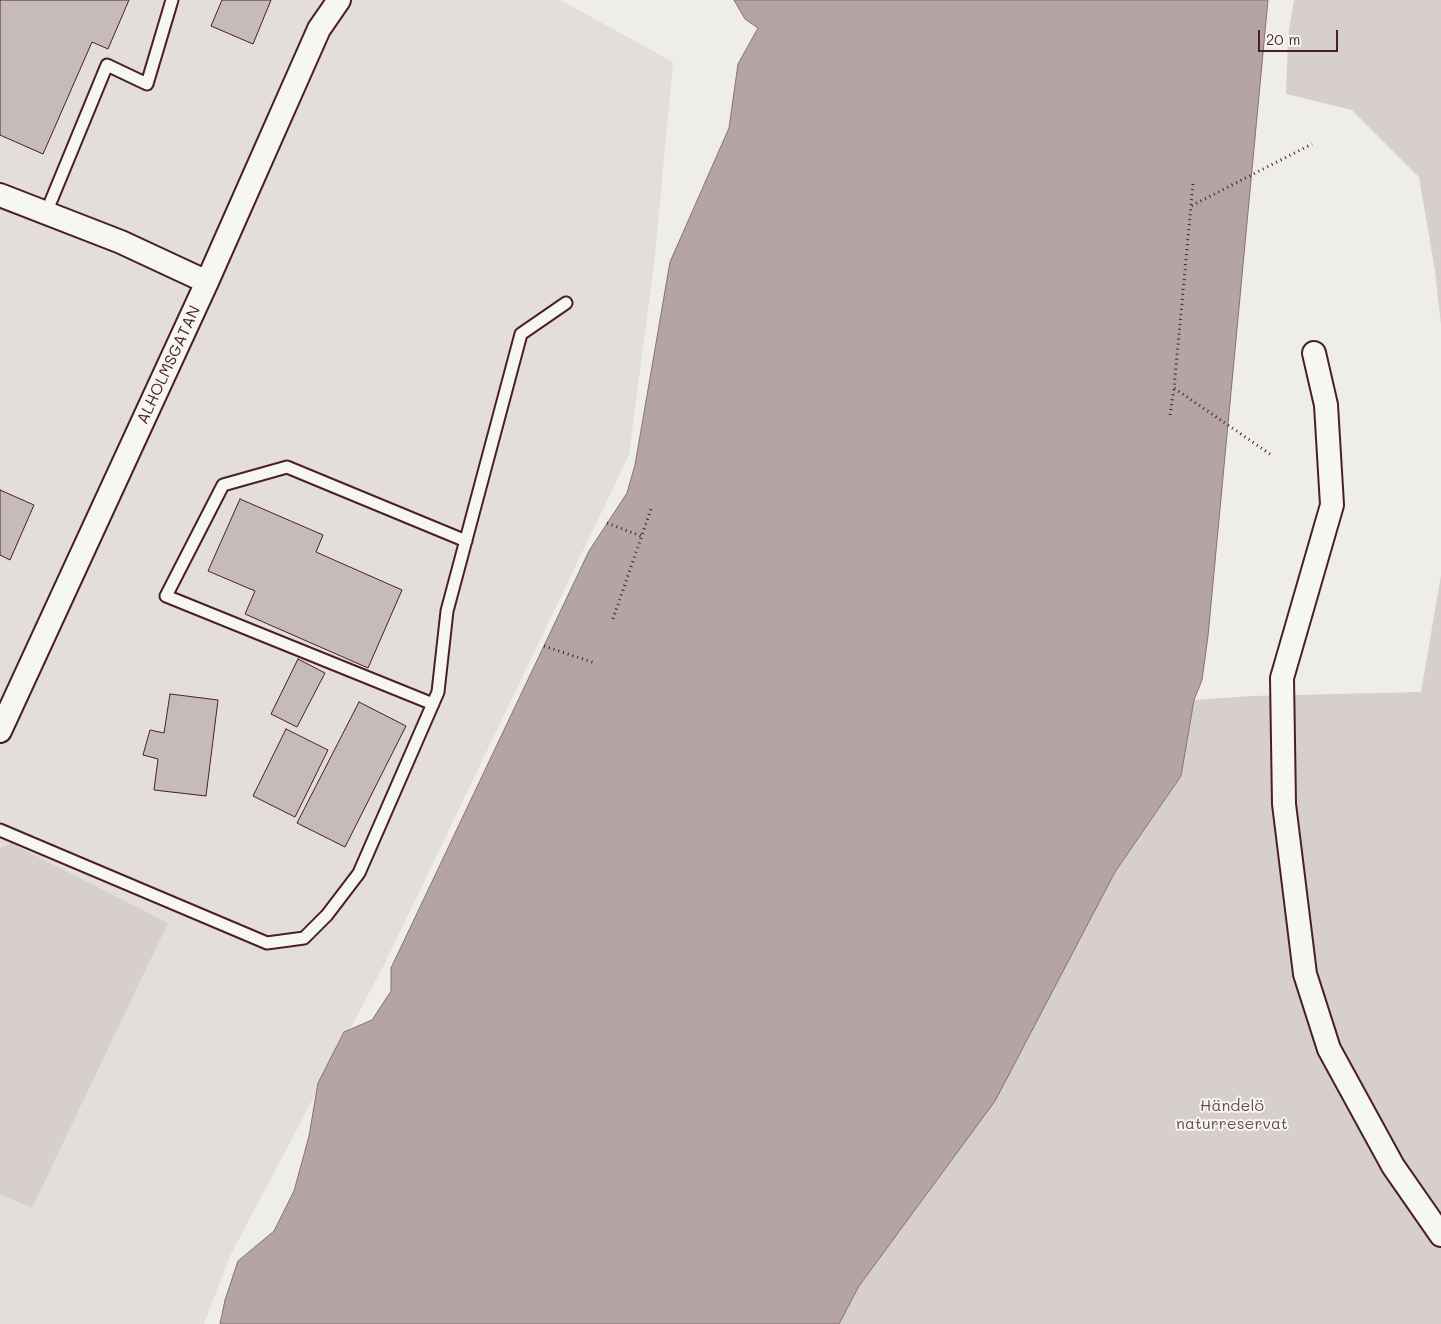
<!DOCTYPE html>
<meta charset="utf-8">
<style>
body{margin:0}
#map{position:relative;width:1441px;height:1324px;overflow:hidden;background:#efedea;font-family:Mali,sans-serif}
canvas{display:block}
.scale{position:absolute;left:1258px;top:30px;width:80px;height:22px;box-sizing:border-box;border:2px solid #4a1f2b;border-top:0;padding-left:6px;font-size:15px;line-height:18px;white-space:nowrap;color:#4a1f2b;-webkit-text-stroke:4px #f6f6f2;paint-order:stroke}
</style>
<div id="map">
<canvas width="1441" height="1324"></canvas>
<div class="scale">20 m</div>
</div>
<script>
const ctx = document.querySelector('canvas').getContext('2d');
ctx.lineJoin = 'round';
function fillPath(path, color) {
  ctx.fillStyle = color;
  ctx.fill(path, 'evenodd');
}
function toPath(rows) {
  const path = new Path2D();
  for (const r of rows) {
    path.moveTo(r[0], r[1]);
    for (let i = 2; i < r.length; i += 2) path.lineTo(r[i], r[i + 1]);
  }
  return path;
}
function stroke(path, color, width, dash) {
  ctx.strokeStyle = color;
  ctx.lineWidth = width;
  ctx.lineCap = dash ? 'butt' : 'round';
  ctx.setLineDash(dash || []);
  ctx.stroke(path);
}
function label(font, color, halo, rows, align = 'center') {
  ctx.font = font + ' Mali,sans-serif';
  ctx.lineWidth = 4;
  ctx.setLineDash([]);
  ctx.textBaseline = 'middle';
  ctx.strokeStyle = halo;
  ctx.fillStyle = color;
  for (const [text, x, y, turn = 0] of rows) {
    ctx.save();
    ctx.translate(x, y);
    ctx.rotate((+turn || 0) * Math.PI / 180);
    ctx.textAlign = isNaN(turn) ? turn : align;
    if (halo) ctx.strokeText(text, 0, 0);
    ctx.fillText(text, 0, 0);
    ctx.restore();
  }
}
fillPath(toPath([
 [0,0,560,0,673,62,655,256,629,455,386,961,230,1256,204,1324,0,1324,0,1195,31,1208,12,843,0,848]
]), '#e3dedc');
fillPath(toPath([
 [1294,0,1441,0,1441,325,1435,271,1419,177,1352,110,1286,94,1288,36],
 [1441,575,1441,1324,829,1324,1115,872,1181,776,1194,700,1251,696,1421,692],
 [11,843,168,923,32,1208,0,1195,0,848]
]), '#d7cfce');
const water = toPath([
 [734,0,1268,0,1208,636,1202,680,1194,700,1181,776,1115,872,995,1101,859,1286,839,1324,220,1324,225,1300,238,1261,274,1231,294,1191,309,1136,318,1083,344,1032,372,1020,391,991,391,968,589,551,627,493,635,465,670,262,729,128,738,64,758,28,745,19,734,0]
]);
fillPath(water, '#b4a4a5');
stroke(water, '#8a6f74', 1);
const building = toPath([
 [0,0,129,0,108,49,92,42,43,154,0,135,0,0],
 [222,0,271,0,253,44,211,26,222,0],
 [0,490,34,505,10,560,0,555,0,490],
 [240,499,323,535,316,552,402,590,368,668,245,614,255,591,208,571,240,499],
 [298,659,325,673,297,727,271,714,298,659],
 [170,694,218,700,206,796,154,790,158,759,143,755,150,730,164,733,170,694],
 [359,702,406,726,345,847,297,823,359,702],
 [286,729,328,750,295,817,253,796,286,729]
]);
fillPath(building, '#c6babb');
stroke(building, '#4a1f2b', 1);
const service = toPath([
 [46,213,107,65,147,84,172,0],
 [433,704,166,596,223,485,287,467,466,541],
 [0,830,267,943,304,938,327,915,359,873,438,692,447,611,521,334,566,303]
]);
const minor = toPath([
 [0,195,121,242,207,282],
 [1314,353,1326,405,1332,505,1282,678,1284,804,1305,974,1329,1049,1393,1166,1441,1235],
 [0,731,207,282,319,29,339,0]
]);
stroke(service, '#4a1f2b', 15);
stroke(minor, '#4a1f2b', 26);
stroke(toPath([
 [1191,205,1193,184],
 [1170,415,1174,388],
 [1270,454,1174,388,1191,206,1312,144],
 [607,523,641,536],
 [613,619,651,509],
 [544,646,595,663]
]), '#4a1f2b', 3, [1, 4]);
stroke(service, '#f6f6f2', 11);
stroke(minor, '#f6f6f2', 22);
label('16px', '#4a1f2b', '#f6f6f2', [
 ["ALHOLMSGATAN",169,365,-65]
]);
label('16px', '#6d4b54', '#f6f6f2', [
 ["Händelö",1232,1106],
 ["naturreservat",1232,1124]
]);
</script>
